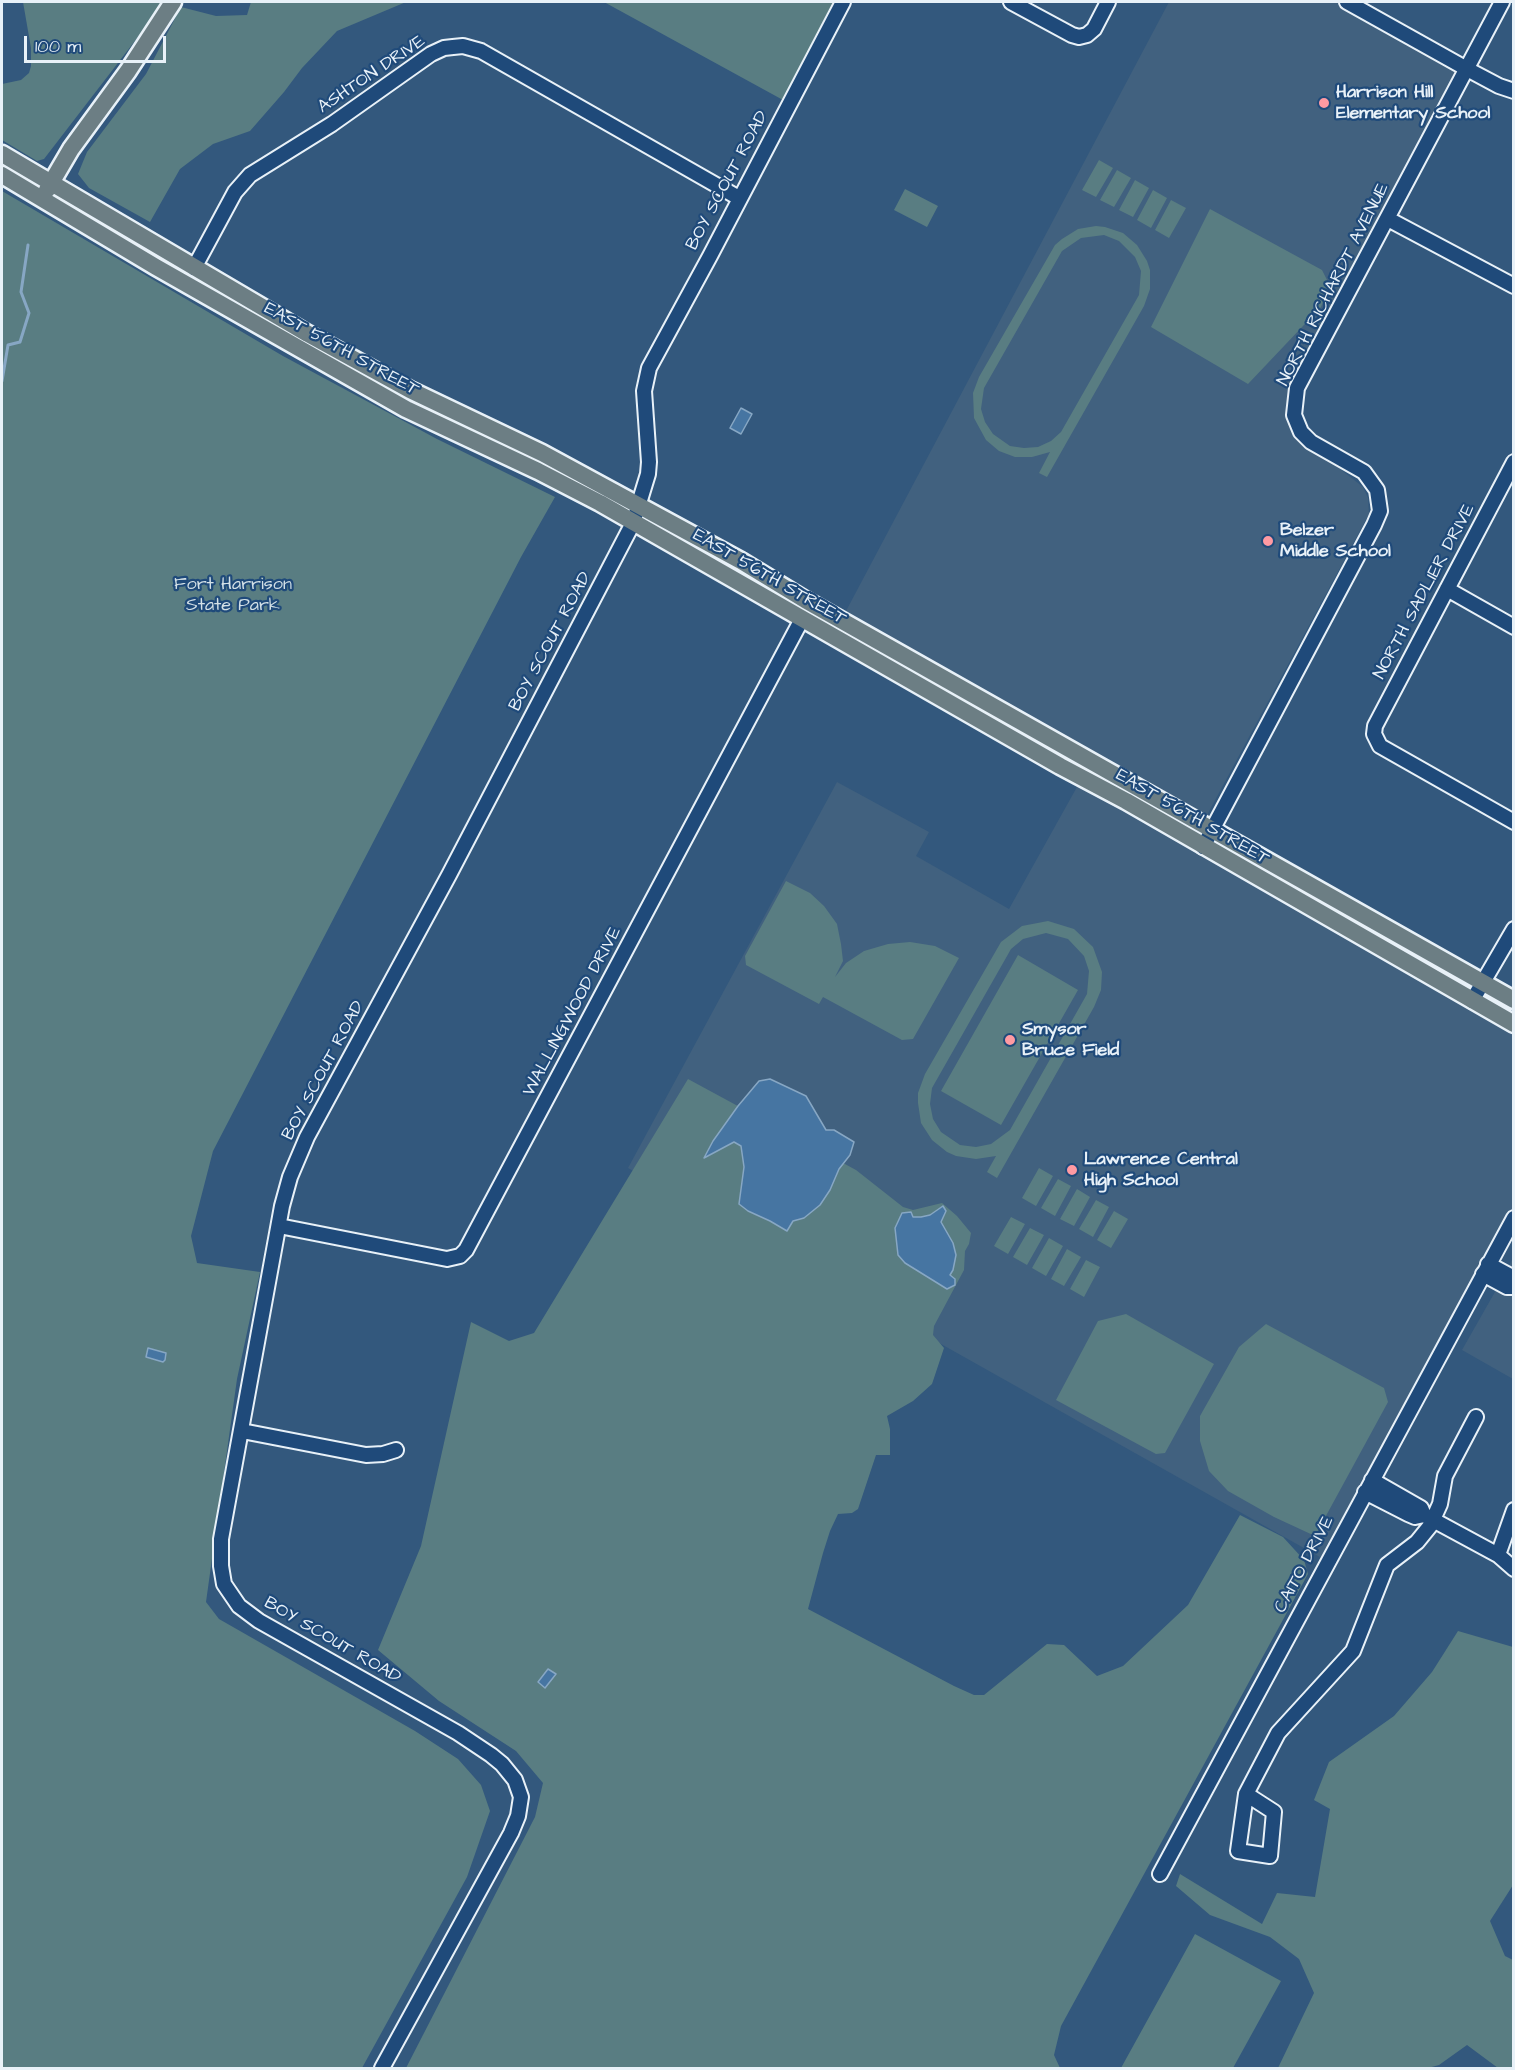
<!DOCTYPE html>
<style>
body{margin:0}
#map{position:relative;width:1515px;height:2070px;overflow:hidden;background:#33587d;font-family:"Architects Daughter",sans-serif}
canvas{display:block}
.frame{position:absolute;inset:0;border:3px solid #e8f1f8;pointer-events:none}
.scale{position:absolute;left:24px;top:36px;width:142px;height:27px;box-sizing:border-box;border:3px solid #e8f1f8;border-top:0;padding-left:8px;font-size:18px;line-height:21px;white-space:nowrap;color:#e8f1f8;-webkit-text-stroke:4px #1f4a7a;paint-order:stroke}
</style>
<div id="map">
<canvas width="1515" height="2070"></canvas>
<div class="frame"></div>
<div class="scale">100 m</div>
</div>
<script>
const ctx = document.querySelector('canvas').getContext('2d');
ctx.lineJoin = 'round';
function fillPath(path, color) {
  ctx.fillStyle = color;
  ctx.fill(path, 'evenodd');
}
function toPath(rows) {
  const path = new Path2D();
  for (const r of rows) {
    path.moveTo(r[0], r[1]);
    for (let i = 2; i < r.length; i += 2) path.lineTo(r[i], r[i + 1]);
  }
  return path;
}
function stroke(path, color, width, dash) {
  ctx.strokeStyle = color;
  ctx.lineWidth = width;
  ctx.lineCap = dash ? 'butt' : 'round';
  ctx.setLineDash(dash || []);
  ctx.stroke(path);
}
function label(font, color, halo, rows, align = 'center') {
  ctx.font = font + ' "Architects Daughter",sans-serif';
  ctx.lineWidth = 4.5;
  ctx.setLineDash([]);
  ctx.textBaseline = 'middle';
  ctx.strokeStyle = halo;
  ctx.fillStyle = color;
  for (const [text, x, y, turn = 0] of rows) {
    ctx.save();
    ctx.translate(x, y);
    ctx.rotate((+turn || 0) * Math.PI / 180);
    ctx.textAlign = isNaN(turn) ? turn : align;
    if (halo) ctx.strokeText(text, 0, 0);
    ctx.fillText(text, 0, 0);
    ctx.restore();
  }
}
fillPath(toPath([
 [1169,2,1339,2,1453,65,1461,72,1294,384,1307,443,1363,487,1368,498,1369,514,1206,817,846,611],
 [1082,778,1513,1023,1513,1218,1327,1561,628,1168,837,782,929,832,916,856,1009,909],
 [1513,1257,1513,1379,1462,1350,1508,1269]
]), '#41617f');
fillPath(toPath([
 [23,2,161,2,151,20,44,159,37,161,2,140,2,84,21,80,29,73,31,66,31,48],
 [251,2,406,2,337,31,302,68,284,92,250,131,213,144,180,169,150,222,89,188,78,174,87,152,146,74,181,7,216,16,247,15],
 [604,2,833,2,783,100],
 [1099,160,1113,168,1096,197,1082,190],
 [1117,170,1131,178,1114,207,1100,200],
 [1135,180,1149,188,1133,217,1119,210],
 [905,189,938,206,927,227,894,210],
 [1153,190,1167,198,1151,228,1137,220],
 [2,191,283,356,437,439,555,497,521,557,213,1151,191,1236,197,1263,260,1272,237,1379,206,1602,219,1619,415,1731,458,1759,481,1785,490,1811,467,1877,362,2068,2,2068],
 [1171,200,1186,208,1169,238,1155,230],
 [1210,209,1322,270,1330,286,1321,307,1248,384,1151,327],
 [1096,226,1105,227,1123,233,1137,245,1147,261,1150,270,1150,289,1144,306,1047,477,1039,473,1050,452,1032,457,1015,457,999,451,986,440,974,418,973,393,979,377,1055,245,1062,239,1078,229],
 [1104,235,1119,241,1135,257,1141,271,1139,295,1061,432,1051,441,1038,447,1024,448,1010,446,993,434,985,422,981,409,984,388,1062,251,1081,238],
 [786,881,810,893,824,906,837,924,841,944,843,961,835,977,846,963,864,951,888,944,910,942,935,946,959,958,913,1039,902,1040,823,997,819,1004,746,965,745,956],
 [1048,921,1074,929,1093,947,1102,972,1101,990,1094,1007,997,1178,987,1172,996,1156,976,1159,956,1156,947,1152,932,1140,921,1123,918,1103,918,1093,925,1074,1001,942,1022,926],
 [1046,933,1068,939,1084,956,1089,971,1087,994,1010,1130,991,1144,976,1147,960,1145,941,1132,933,1119,930,1104,932,1088,1011,949,1023,939],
 [1018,955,1078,990,1001,1125,941,1091],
 [688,1079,856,1170,903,1207,913,1210,942,1203,957,1216,971,1233,969,1244,965,1251,964,1270,934,1326,933,1335,944,1348,932,1384,913,1401,887,1416,890,1429,890,1455,876,1455,858,1509,852,1513,838,1514,830,1531,823,1553,808,1609,954,1686,974,1695,984,1695,1047,1644,1064,1645,1097,1676,1123,1666,1188,1605,1240,1515,1283,1537,1304,1560,1308,1574,1061,2026,1054,2055,1060,2068,406,2068,535,1817,543,1783,516,1751,439,1701,378,1650,421,1546,471,1322,509,1341,534,1333],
 [1039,1168,1053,1176,1036,1206,1022,1198],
 [1058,1179,1071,1186,1055,1216,1041,1208],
 [1077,1189,1090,1197,1074,1226,1060,1219],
 [1096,1200,1109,1207,1093,1237,1079,1229],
 [1114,1211,1128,1219,1111,1248,1097,1240],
 [1011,1217,1025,1224,1008,1254,994,1246],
 [1030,1228,1044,1235,1027,1265,1013,1257],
 [1049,1238,1063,1246,1046,1276,1032,1268],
 [1067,1249,1081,1257,1064,1286,1051,1279],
 [1086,1260,1100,1267,1084,1297,1070,1289],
 [1126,1314,1214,1364,1165,1453,1156,1454,1056,1400,1098,1321],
 [1266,1324,1384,1388,1388,1402,1315,1536,1274,1517,1228,1491,1209,1471,1200,1441,1200,1416,1239,1347],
 [1458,1631,1513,1647,1513,1885,1490,1921,1505,1956,1513,1960,1513,2068,1498,2068,1467,2045,1439,2065,1428,2068,1278,2068,1314,1993,1299,1959,1270,1937,1210,1915,1176,1886,1180,1874,1262,1924,1277,1893,1315,1897,1330,1809,1314,1800,1329,1762,1394,1716,1432,1672],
 [1195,1934,1281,1981,1233,2068,1121,2068]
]), '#597d82');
const water = toPath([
 [741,408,752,414,741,434,730,428,741,408],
 [770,1079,806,1096,826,1130,834,1130,854,1142,850,1155,839,1169,830,1190,820,1205,804,1218,793,1221,787,1231,770,1221,748,1211,739,1204,744,1167,741,1146,734,1142,704,1158,713,1141,738,1106,759,1081,770,1079],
 [943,1206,946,1211,941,1222,953,1243,956,1255,953,1270,950,1275,955,1279,955,1285,947,1289,905,1263,898,1255,895,1228,902,1213,911,1212,913,1217,921,1217,930,1215,943,1206],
 [148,1348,166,1353,165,1360,163,1362,146,1357,148,1348],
 [548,1669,556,1674,545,1688,538,1682,548,1669]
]);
fillPath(water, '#4675a2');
stroke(water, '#87a7c4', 1.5);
stroke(toPath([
 [2,381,8,345,20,342,29,313,21,292,28,245]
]), '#87a7c4', 3);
const minor = toPath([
 [1011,2,1072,35,1079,37,1087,35,1094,29,1108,2],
 [1347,2,1467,69,1499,86,1514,91],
 [1388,219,1514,286],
 [194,268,235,192,250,175,332,124,431,54,444,48,453,47,463,46,481,51,739,198],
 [1514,462,1375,726,1374,734,1380,746,1514,822],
 [1447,589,1514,627],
 [1203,847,1374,525,1380,511,1377,490,1364,472,1311,442,1301,432,1294,415,1297,388,1502,2],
 [1472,1001,1514,929],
 [279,1226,447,1259,460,1256,466,1250,802,619],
 [1488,1264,1514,1278],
 [1483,1274,1507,1287,1514,1287],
 [242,1431,366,1455,383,1454,396,1450],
 [1372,1480,1421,1508,1424,1515],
 [1365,1492,1408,1514,1415,1517,1424,1515,1498,1555,1514,1569],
 [1498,1555,1514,1510],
 [1246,1794,1278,1733,1353,1651,1387,1565,1417,1542,1430,1526,1440,1504,1445,1476,1476,1417],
 [1246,1794,1274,1812,1270,1856,1238,1851,1246,1794],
 [1160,1874,1514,1218],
 [382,2068,511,1833,518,1816,521,1797,515,1780,502,1764,491,1755,458,1733,259,1621,239,1606,224,1584,221,1566,221,1539,282,1206,290,1177,307,1137,449,875,633,523,648,474,649,462,644,391,649,368,710,256,843,2]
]);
const major = toPath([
 [2,154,308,334,410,390,542,453,741,561,805,600,1514,1000],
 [2,175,156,267,406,409,538,471,600,503,1060,766,1126,801,1514,1024],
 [47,190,71,149,128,71,173,2]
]);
stroke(minor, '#e8f1f8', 18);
stroke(major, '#e8f1f8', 21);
stroke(minor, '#1f4a7a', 14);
stroke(major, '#6c7e84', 16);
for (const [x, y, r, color] of [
 [1324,103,6,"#ff9aa2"],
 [1268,541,6,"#ff9aa2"],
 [1010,1040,6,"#ff9aa2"],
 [1072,1170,6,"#ff9aa2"]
]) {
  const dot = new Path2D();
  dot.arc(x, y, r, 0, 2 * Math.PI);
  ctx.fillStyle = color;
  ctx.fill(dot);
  stroke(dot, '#1f4a7a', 2);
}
label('18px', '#e8f1f8', '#1f4a7a', [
 ["ASHTON DRIVE",372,75,-34],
 ["BOY SCOUT ROAD",728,181,-62],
 ["NORTH RICHARDT AVENUE",1334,285,-63],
 ["EAST 56TH STREET",341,350,29],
 ["EAST 56TH STREET",769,578,30],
 ["NORTH SADLIER DRIVE",1425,592,-62],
 ["BOY SCOUT ROAD",551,642,-62],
 ["EAST 56TH STREET",1192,818,30],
 ["WALLINGWOOD DRIVE",573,1012,-62],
 ["BOY SCOUT ROAD",324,1071,-62],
 ["CAITO DRIVE",1305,1565,-62],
 ["BOY SCOUT ROAD",332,1641,30]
]);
label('bold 18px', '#e8f1f8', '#1f4a7a', [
 ["Harrison Hill",1336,93],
 ["Elementary School",1336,114],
 ["Belzer",1280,531],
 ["Middle School",1280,552],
 ["Smysor",1022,1030],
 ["Bruce Field",1022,1051],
 ["Lawrence Central",1084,1160],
 ["High School",1084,1181]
], 'left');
label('18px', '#d3e0e6', '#1f4a7a', [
 ["Fort Harrison",233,585],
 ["State Park",233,606]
]);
</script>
